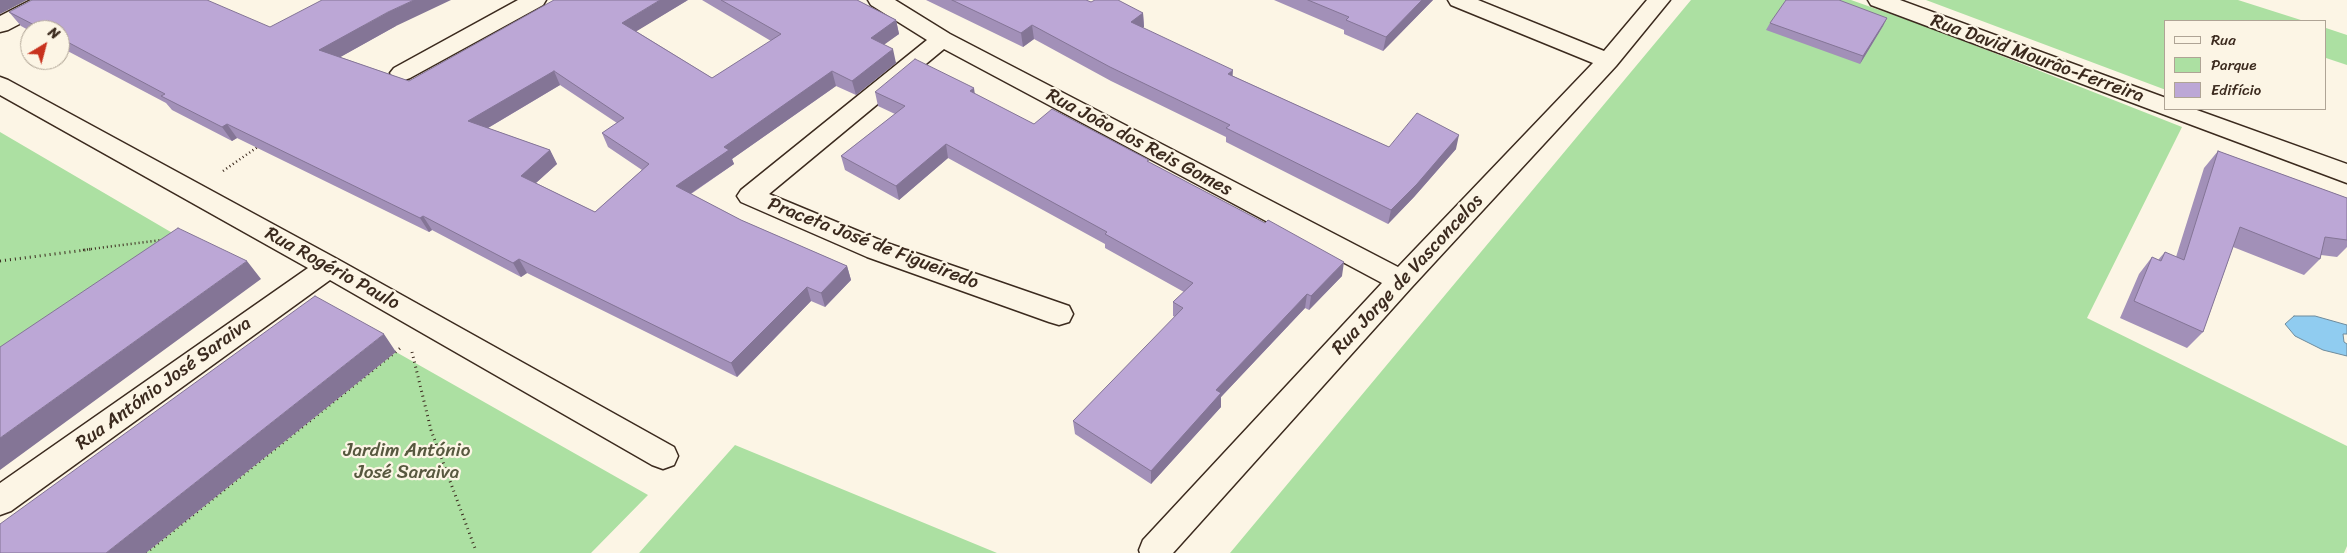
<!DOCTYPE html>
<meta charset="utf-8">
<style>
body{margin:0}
#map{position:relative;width:2347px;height:553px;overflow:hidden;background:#fcf5e5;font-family:Sriracha,sans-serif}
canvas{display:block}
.legend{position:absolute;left:2164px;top:20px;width:162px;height:90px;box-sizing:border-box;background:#fcf5e5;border:1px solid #afa495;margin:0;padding:6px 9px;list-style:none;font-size:15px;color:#3b2a1e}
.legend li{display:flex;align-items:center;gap:10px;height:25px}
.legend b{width:25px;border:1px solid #afa495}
.north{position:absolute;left:20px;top:20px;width:50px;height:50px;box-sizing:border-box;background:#fcf5e5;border:1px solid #afa495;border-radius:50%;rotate:37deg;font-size:14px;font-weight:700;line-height:20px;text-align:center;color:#3b2a1e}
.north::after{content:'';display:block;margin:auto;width:18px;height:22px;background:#c8321e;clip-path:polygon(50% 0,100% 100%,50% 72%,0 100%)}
</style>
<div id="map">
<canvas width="2347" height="553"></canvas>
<ul class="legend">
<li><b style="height:6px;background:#fcf5e5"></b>Rua</li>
<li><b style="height:14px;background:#ace0a2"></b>Parque</li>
<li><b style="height:14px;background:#bca7d6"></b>Edifício</li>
</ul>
<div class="north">N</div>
</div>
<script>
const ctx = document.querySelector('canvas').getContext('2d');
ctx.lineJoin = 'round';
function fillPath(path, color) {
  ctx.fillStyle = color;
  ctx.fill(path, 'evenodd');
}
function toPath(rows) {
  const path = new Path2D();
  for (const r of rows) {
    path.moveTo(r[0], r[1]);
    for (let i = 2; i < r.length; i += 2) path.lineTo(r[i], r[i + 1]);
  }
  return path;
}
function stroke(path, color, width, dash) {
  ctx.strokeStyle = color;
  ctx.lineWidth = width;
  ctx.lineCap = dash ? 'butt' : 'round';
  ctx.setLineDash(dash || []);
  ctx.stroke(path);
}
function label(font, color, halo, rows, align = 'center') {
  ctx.font = font + ' Sriracha,sans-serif';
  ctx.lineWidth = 4.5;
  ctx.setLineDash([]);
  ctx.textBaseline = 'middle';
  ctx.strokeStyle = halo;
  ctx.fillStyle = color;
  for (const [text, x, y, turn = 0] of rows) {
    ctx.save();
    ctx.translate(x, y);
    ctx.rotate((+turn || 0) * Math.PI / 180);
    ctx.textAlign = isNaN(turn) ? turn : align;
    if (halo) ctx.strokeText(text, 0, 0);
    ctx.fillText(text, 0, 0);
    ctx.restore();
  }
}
fillPath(toPath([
 [1691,0,1851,0,1936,30,2182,127,2087,318,2347,446,2347,546,2344,553,1230,553],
 [1926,0,2238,0,2304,21,2166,21,2166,90],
 [2326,28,2347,35,2347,65,2326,58],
 [0,132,181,238,0,362],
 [396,352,648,495,591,553,146,553],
 [735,445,997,553,639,553]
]), '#ace0a2');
const water = toPath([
 [2294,316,2315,316,2347,325,2347,334,2343,334,2344,342,2347,344,2347,356,2323,350,2295,336,2285,324,2294,316]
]);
fillPath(water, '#90ccf0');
stroke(water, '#6e8b9c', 1);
const minor = toPath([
 [31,0,59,0,56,5,8,30,0,32,0,16,31,0],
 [518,0,546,0,543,5,410,78,402,81,394,78,390,73,394,68,518,0],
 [868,0,895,0,950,34,1398,267,1593,63,1451,5,1448,0,1478,0,1604,51,1647,0,1670,0,1616,66,1411,288,1173,553,1140,553,1139,550,1143,540,1382,283,944,49,769,194,887,243,1069,306,1073,314,1069,322,1059,325,1049,322,867,257,741,202,737,196,741,190,927,40,871,5,868,0],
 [1868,0,1900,0,2166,98,2166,109,2194,109,2347,164,2347,183,1871,5,1868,0],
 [0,77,8,80,339,260,674,447,678,456,674,465,663,469,652,465,330,280,11,511,0,515,0,483,308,268,0,95,0,77]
]);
stroke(minor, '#3b2a1e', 3);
stroke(toPath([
 [223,171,259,146],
 [83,250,162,240]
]), '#3b2a1e', 2.5, [1, 3]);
stroke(toPath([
 [0,261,93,249],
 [412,352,431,430,476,551],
 [146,553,403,346]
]), '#3b2a1e', 3, [1, 4]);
fillPath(minor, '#fcf5e5');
fillPath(toPath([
 [688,0,636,31,712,78,771,41,702,0,857,0,896,20,899,34,884,44,896,63,856,95,836,86,732,159,734,164,691,194,741,220,847,266,851,280,825,307,811,301,737,377,527,273,521,277,432,230,429,232,237,138,232,141,172,110,166,103,60,47,60,30,30,31,21,26,9,12,270,27,396,26,340,57,409,81],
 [560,85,617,123,602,133,608,147,642,170,595,212,536,183,557,164,550,150,488,128],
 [926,0,1086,0,1091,2,1143,13,1144,27,1142,28,1233,76,1389,147,1456,149,1414,197,1388,224,1226,142,1226,137,1111,81,1034,39,1023,47],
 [1274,0,1433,0,1383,51,1344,34,1344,30],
 [1887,18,1883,26,1860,64,1766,30,1770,23],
 [974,88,974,94,1034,124,1149,162,1342,276,1309,310,1305,308,1221,397,1221,407,1151,484,1075,434,1073,421,1175,317,1173,316,1173,302,1184,292,1105,248,1105,244,948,158,899,200,845,170,841,156,895,114,878,106,875,92],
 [2218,151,2347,198,2347,247,2337,257,2321,255,2320,259,2304,275,2233,247,2203,332,2187,348,2120,318,2139,274,2152,257,2158,260,2165,252,2176,257,2204,168]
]), '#a290b8');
fillPath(toPath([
 [0,0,27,0,0,14],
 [414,0,451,0,396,26,328,64,319,50,388,12],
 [660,0,688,0,627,37,622,23],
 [1422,0,1433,0,1383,51,1386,37],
 [1143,13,1144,27,1131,36,1131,22],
 [1887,18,1883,26,1860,64,1863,56],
 [896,20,899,34,874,52,871,38],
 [1032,25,1034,39,1023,47,1021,33],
 [893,49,896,63,856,95,852,81],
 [1233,70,1232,84,1228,74],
 [554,71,560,85,476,135,468,121],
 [832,71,836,86,732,159,734,164,681,200,676,186,724,147],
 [974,88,976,102,970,91],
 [227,124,237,138,232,141,222,127],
 [1459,135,1456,149,1414,197,1388,224,1391,210],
 [946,144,948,158,899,200,896,186],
 [550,150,557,164,528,190,521,176],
 [423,216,432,230,429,232,420,218],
 [519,259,527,273,521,277,513,263],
 [247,261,261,279,0,470,0,438],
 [1344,262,1342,276,1309,310,1311,296],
 [847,266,851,280,825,307,821,293],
 [807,287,811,301,737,377,731,363],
 [1307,294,1305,308,1221,397,1221,407,1151,484,1151,471,1216,390],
 [384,334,396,352,146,553,106,553]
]), '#847596');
const building = toPath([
 [32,0,207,0,270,27,322,0,414,0,388,12,319,50,409,81,554,0,660,0,622,23,712,78,781,34,721,0,857,0,896,20,871,38,893,49,852,81,832,71,724,147,729,150,676,186,741,220,847,266,821,293,807,287,731,363,519,259,513,263,423,216,420,218,227,124,222,127,161,96,165,94,60,38,60,30,44,30,9,12,32,0],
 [554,71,624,118,602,133,649,164,595,212,521,176,550,150,468,121,554,71],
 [952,0,1086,0,1091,2,1095,0,1118,0,1143,13,1131,22,1233,70,1228,74,1389,147,1417,113,1459,135,1417,184,1391,210,1226,128,1230,125,1110,67,1032,25,1021,33,952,0],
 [1308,0,1422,0,1386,37,1346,20,1349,17,1308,0],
 [1786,0,1839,0,1887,18,1863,56,1770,23,1786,0],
 [915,59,974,88,970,91,1034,124,1052,109,1149,160,1147,161,1265,223,1268,220,1344,262,1311,296,1307,294,1216,390,1221,393,1151,471,1073,421,1183,308,1173,302,1193,283,1105,234,1107,232,946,144,896,186,841,156,905,106,875,92,915,59],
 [2218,151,2347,198,2347,240,2325,237,2320,259,2240,227,2203,332,2134,301,2152,257,2161,261,2165,252,2184,260,2218,151],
 [178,228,247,261,0,438,0,347,178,228],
 [315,296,384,334,106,553,0,553,0,524,315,296]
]);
fillPath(building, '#bca7d6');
stroke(building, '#847596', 1);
label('19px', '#3b2a1e', '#fcf5e5', [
 ["Rua David Mourão-Ferreira",2037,59,20],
 ["Rua João dos Reis Gomes",1139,143,28],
 ["Praceta José de Figueiredo",873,244,21],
 ["Rua Rogério Paulo",332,269,29],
 ["Rua Jorge de Vasconcelos",1408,275,-47],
 ["Rua António José Saraiva",164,384,-36]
]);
label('19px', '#57583f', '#fcf5e5', [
 ["Jardim António",407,451],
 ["José Saraiva",407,473]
]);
</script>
